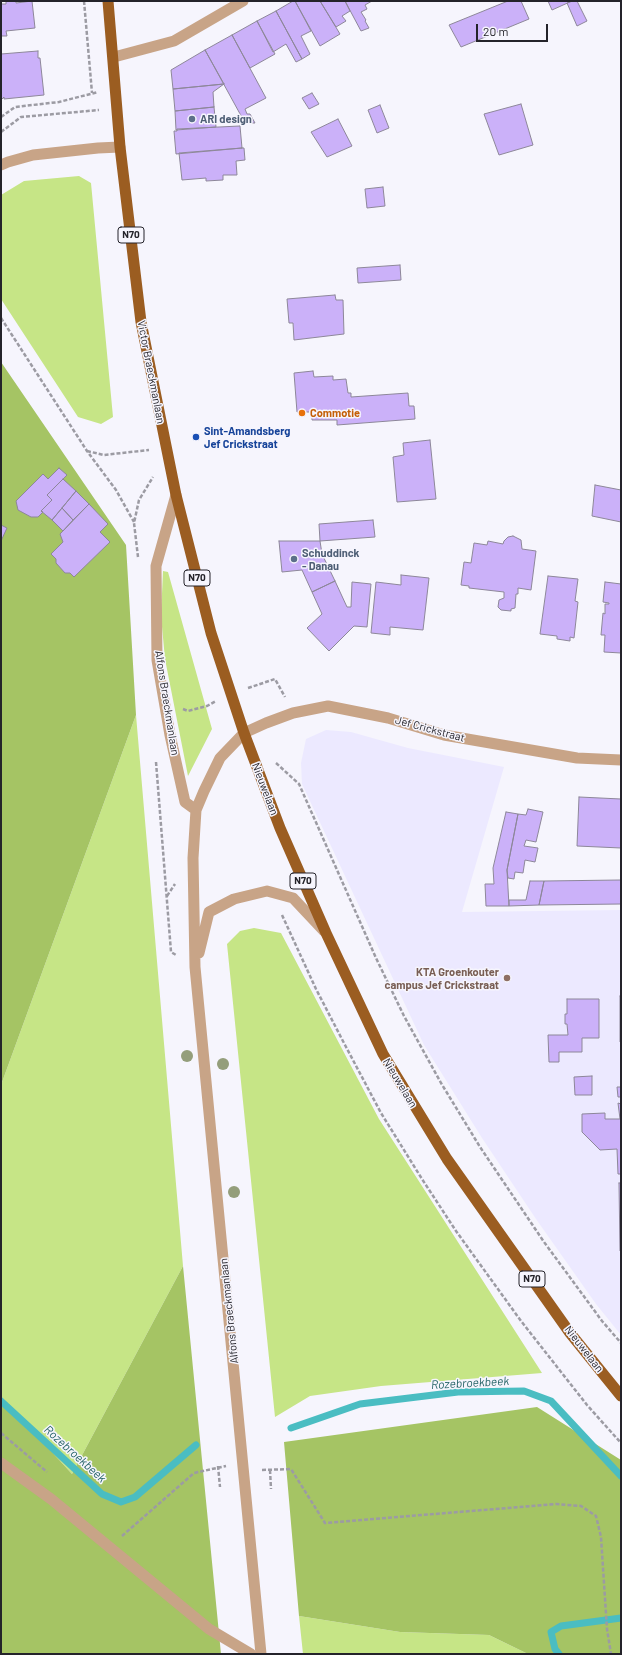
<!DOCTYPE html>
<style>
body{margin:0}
#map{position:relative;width:622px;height:1655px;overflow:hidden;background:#f6f5fd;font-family:Barlow,sans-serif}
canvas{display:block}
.frame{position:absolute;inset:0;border:2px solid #24232a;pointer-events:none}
.scale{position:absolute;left:476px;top:24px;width:72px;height:18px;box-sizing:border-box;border:2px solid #24232a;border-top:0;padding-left:5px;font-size:12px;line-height:14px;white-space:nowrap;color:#24232a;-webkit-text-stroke:3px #f6f5fd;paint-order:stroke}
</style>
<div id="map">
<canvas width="622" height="1655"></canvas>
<div class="frame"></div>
<div class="scale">20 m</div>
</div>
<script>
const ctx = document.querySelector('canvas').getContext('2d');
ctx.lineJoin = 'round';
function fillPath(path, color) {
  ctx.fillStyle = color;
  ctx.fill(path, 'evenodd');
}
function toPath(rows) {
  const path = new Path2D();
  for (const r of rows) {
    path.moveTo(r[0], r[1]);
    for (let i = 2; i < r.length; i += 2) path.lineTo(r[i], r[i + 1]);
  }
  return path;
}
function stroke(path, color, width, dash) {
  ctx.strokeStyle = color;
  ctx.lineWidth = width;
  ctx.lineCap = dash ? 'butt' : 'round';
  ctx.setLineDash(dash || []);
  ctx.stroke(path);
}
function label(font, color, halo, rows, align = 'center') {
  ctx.font = font + ' Barlow,sans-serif';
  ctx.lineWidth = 3;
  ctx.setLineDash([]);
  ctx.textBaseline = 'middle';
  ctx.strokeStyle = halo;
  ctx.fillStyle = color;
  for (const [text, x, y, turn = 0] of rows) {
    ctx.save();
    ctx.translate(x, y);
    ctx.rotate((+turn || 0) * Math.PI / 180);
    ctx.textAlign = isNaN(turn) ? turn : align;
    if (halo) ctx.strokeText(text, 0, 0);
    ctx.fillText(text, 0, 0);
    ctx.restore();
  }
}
fillPath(toPath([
 [326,730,351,732,408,748,504,767,462,912,621,910,621,1335,596,1304,536,1219,482,1138,424,1045,302,784,301,763,306,739]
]), '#ece9ff');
fillPath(toPath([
 [79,176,91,183,113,417,101,424,78,417,1,299,1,195,24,181],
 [163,571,168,572,212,729,188,776,165,659,161,616],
 [136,715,183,1266,72,1474,1,1396,1,1085],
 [254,928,281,933,379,1119,542,1373,381,1386,310,1396,275,1417,227,944,240,931],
 [299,1616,400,1632,489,1635,528,1654,303,1654]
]), '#c6e586');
fillPath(toPath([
 [1,362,126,545,136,715,1,1085],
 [183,1266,221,1654,1,1654,1,1396,72,1474],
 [537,1407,621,1460,621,1654,528,1654,489,1635,400,1632,299,1616,284,1442]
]), '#a5c464');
stroke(toPath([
 [1,1401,102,1494,121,1502,135,1497,196,1445],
 [291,1428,360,1404,458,1392,524,1391,551,1401,621,1476],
 [559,1654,555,1649,551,1632,561,1626,621,1618]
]), '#4abdc2', 7);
const building = toPath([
 [6,1,16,1,16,3,32,1,35,28,6,31,7,36,1,36,1,4,6,4,6,1],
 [293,1,295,1,311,31,301,36,310,54,302,59,276,11,293,1],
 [295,1,320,1,340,34,320,46,295,1],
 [320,1,345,1,350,11,342,16,346,21,336,27,320,1],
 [345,1,372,1,365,5,367,9,361,12,366,20,365,21,369,28,361,31,345,1],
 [508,1,521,1,529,19,461,47,449,25,508,1],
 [548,1,572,1,552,10,548,1],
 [572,1,577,1,587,21,577,26,567,3,572,1],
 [276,11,302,59,296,62,286,44,273,52,257,21,276,11],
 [257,21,275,54,250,68,232,35,257,21],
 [232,35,266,98,245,109,247,114,250,114,255,123,245,123,205,50,232,35],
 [205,50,224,84,173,89,171,70,205,50],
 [38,51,38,58,40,58,44,95,4,99,4,97,1,100,1,54,38,51],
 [224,84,213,92,214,107,175,111,173,89,224,84],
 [312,93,319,104,309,109,302,98,312,93],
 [521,104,533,145,499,155,484,114,521,104],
 [380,105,389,128,377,133,368,110,380,105],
 [214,107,216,127,176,130,175,111,214,107],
 [338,119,352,146,327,157,311,132,338,119],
 [240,126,242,148,176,154,174,131,177,131,177,129,240,126],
 [242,148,244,148,245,160,236,161,237,175,223,175,223,180,206,181,206,178,182,180,179,153,242,148],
 [383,187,385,206,367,208,365,189,383,187],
 [400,265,401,280,358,283,357,268,400,265],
 [335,295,336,300,343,300,344,334,294,340,293,323,289,323,287,299,335,295],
 [313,371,314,377,333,376,333,380,346,379,348,393,351,393,351,397,408,393,409,406,414,406,415,419,337,425,337,420,312,420,312,412,297,412,294,373,313,371],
 [430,440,436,499,397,502,393,457,404,455,403,443,430,440],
 [59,468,67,475,47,495,52,500,41,511,43,512,38,517,31,517,18,510,16,501,43,474,48,479,59,468],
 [63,479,76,491,52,520,41,511,52,500,47,495,63,479],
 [595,485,621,490,621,522,592,516,595,485],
 [76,491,89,504,73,520,62,508,76,491],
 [89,504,108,524,100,532,110,542,74,577,70,573,65,573,56,563,56,559,51,554,63,542,60,534,89,504],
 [62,508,73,520,63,531,52,520,62,508],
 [373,520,375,537,320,541,319,524,373,520],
 [1,525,7,528,1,541,1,525],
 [513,536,521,540,522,549,536,551,531,590,518,588,518,594,516,594,515,608,511,609,511,611,501,610,498,607,499,600,504,598,504,592,469,588,469,586,461,585,464,562,471,563,474,543,487,545,488,541,503,544,504,541,508,537,513,536],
 [279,541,320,541,322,554,335,581,312,592,302,570,282,572,279,541],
 [401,575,429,578,423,630,390,627,390,635,371,633,376,582,401,585,401,575],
 [548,576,578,579,575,601,578,602,574,638,570,637,570,641,557,639,557,636,540,634,548,576],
 [335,581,347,607,351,607,352,582,371,584,367,627,354,626,329,651,307,628,322,614,312,592,335,581],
 [605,582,621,584,621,653,604,652,605,635,601,635,603,613,605,614,605,604,609,604,609,603,603,602,605,582],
 [579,797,621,799,621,848,577,846,579,797],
 [528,809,543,812,536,842,526,840,524,846,538,848,535,862,525,860,523,873,515,872,514,879,508,878,507,870,518,814,526,815,528,809],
 [506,812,518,814,507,870,509,906,486,906,485,884,494,884,493,868,506,812],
 [621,880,621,904,539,905,544,881,621,880],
 [530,881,544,881,539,905,509,906,509,900,526,900,530,881],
 [620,996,621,996,621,1042,620,1042,620,996],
 [567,999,599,999,599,1038,582,1038,582,1052,559,1052,559,1062,549,1062,548,1035,568,1035,567,1024,565,1024,565,1014,567,1014,567,999],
 [621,1059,621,1174,618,1174,617,1149,600,1150,582,1132,582,1114,605,1113,605,1119,620,1119,618,1103,621,1104,621,1097,618,1097,617,1087,621,1087,621,1059],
 [592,1076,592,1095,575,1095,574,1077,592,1076],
 [619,1183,621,1183,621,1251,620,1251,619,1183]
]);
fillPath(building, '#cbb1f9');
stroke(building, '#8d8799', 1);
stroke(toPath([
 [84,1,92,93],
 [1,117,15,107,59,102,98,92],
 [1,132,21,117,99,110],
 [1,318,87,451,116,490,134,522],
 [87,451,104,455,149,450],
 [138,557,134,523,139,500,153,477],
 [248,688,275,679,285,697],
 [183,709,188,711,207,706,216,701],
 [156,762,171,952,176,955],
 [276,763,299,784,376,958,404,1016,441,1083,480,1147,544,1242,602,1321,621,1343],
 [167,896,175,884],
 [282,915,316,989,345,1045,381,1113,422,1179,456,1231,521,1321,587,1405,621,1443],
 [1,1433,47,1472],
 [218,1466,220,1487],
 [262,1470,291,1469,325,1523,556,1504,581,1506,596,1516,601,1537,607,1629,611,1654],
 [270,1470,271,1489],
 [122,1536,194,1473,226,1466]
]), '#9c9ba3', 2.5, [4, 2]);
stroke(toPath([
 [1,165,8,162,33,155,98,148,120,147],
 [1,1463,51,1499,209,1629,251,1654]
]), '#c8a487', 11);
stroke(toPath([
 [114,57,174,41,243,1],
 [176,495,156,566,157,660,170,735,185,802,196,810],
 [199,953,209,912,234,899,267,891,293,898,324,931],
 [261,1654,195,967,193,858,196,810,204,791,220,758,244,733,266,723,293,713,328,706,388,718,444,735,577,758,621,760]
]), '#c8a487', 11);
stroke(toPath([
 [108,1,120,147,141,322,176,495,211,633,244,733,280,828,326,933,383,1054,447,1159,570,1333,621,1396]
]), '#9b5d21', 11);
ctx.fillStyle = '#949e7b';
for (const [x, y] of [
 [187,1056],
 [223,1064],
 [234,1192]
]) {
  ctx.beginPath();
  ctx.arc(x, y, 6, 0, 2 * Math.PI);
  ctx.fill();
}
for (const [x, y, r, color] of [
 [192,119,4,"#5c6f8a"],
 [302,413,4,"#e8710a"],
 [196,437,4,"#1a4fb4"],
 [294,559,4,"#5c6f8a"],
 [507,978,4,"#8d6e63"]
]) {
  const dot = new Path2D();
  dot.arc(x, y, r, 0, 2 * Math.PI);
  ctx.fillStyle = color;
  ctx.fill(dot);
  stroke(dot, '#f6f5fd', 1.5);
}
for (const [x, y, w] of [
 [131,235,26],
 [197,578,26],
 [303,881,26],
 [532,1279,26]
]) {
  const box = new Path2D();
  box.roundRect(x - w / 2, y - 8, w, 16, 3);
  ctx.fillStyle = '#f6f5fd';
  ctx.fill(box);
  stroke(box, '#24232a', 1);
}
label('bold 10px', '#24232a', null, [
 ["N70",131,235],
 ["N70",197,578],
 ["N70",303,881],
 ["N70",532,1279]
]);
label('bold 11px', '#4e5e75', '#f6f5fd', [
 ["ARI design",200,119],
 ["Schuddinck",302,553],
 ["- Danau",302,566]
], 'left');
label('11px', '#24232a', '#f6f5fd', [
 ["Victor Braeckmanlaan",151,372,79],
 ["Alfons Braeckmanlaan",167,703,81],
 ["Jef Crickstraat",430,729,15],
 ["Nieuwelaan",265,789,69],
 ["Nieuwelaan",400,1083,59],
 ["Alfons Braeckmanlaan",229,1311,-96],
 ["Nieuwelaan",584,1349,52]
]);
label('bold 11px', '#c56008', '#f6f5fd', [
 ["Commotie",310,413]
], 'left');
label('bold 11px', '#164399', '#f6f5fd', [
 ["Sint-Amandsberg",204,431],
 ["Jef Crickstraat",204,444]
], 'left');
label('bold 11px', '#785e54', '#f6f5fd', [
 ["KTA Groenkouter",499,972],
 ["campus Jef Crickstraat",499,985]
], 'right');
label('italic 12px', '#236265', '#f6f5fd', [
 ["Rozebroekbeek",470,1383,-3],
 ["Rozebroekbeek",75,1454,42]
]);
</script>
